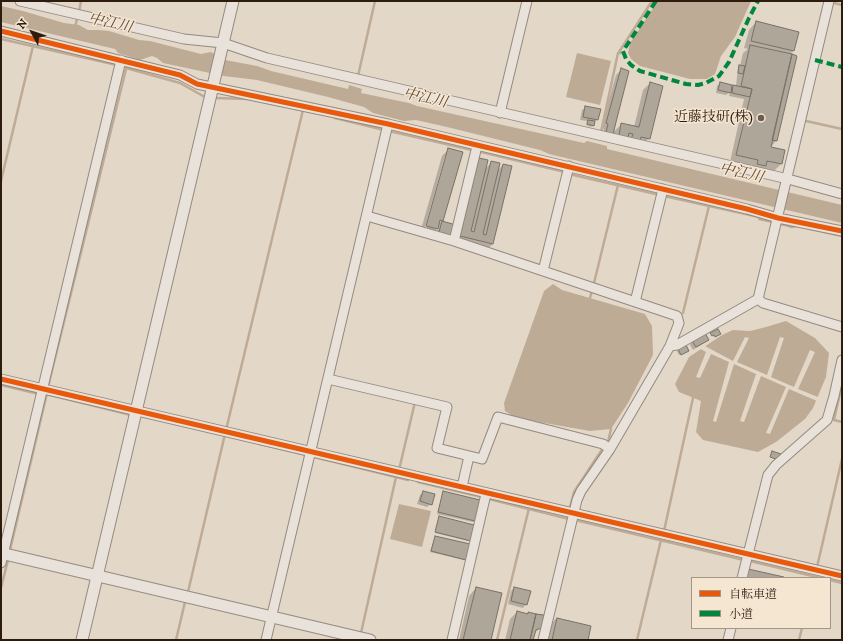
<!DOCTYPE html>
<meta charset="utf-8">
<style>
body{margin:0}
#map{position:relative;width:843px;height:641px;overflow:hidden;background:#e3d7c7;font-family:"IM FELL DW Pica","Noto Serif JP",serif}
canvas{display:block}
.frame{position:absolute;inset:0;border:2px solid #2d1b0e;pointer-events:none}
.legend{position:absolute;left:691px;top:577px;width:140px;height:52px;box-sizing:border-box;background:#f5e6d2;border:1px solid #a59584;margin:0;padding:5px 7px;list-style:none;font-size:12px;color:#2d1b0e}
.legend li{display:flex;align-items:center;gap:8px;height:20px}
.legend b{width:20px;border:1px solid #a59584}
.north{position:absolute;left:12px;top:12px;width:40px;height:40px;-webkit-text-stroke:3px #f5e6d2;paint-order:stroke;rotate:310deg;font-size:11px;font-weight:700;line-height:16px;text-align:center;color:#2d1b0e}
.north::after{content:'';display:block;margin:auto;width:14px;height:18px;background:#2d1b0e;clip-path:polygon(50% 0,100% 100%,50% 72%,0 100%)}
</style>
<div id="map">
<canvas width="843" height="641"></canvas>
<div class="frame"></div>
<ul class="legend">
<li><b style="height:5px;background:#e8590c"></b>自転車道</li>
<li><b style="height:5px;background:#00873e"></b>小道</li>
</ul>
<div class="north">N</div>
</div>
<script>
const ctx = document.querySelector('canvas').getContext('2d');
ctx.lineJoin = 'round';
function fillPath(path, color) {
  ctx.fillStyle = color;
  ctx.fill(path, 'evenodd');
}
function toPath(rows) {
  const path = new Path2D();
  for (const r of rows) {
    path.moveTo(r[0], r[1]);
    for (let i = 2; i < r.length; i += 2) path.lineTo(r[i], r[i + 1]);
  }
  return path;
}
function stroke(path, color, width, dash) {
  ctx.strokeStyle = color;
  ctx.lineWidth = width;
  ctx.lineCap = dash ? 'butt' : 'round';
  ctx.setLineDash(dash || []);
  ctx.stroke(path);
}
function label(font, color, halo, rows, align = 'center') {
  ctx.font = font + ' "IM FELL DW Pica","Noto Serif JP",serif';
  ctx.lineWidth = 3;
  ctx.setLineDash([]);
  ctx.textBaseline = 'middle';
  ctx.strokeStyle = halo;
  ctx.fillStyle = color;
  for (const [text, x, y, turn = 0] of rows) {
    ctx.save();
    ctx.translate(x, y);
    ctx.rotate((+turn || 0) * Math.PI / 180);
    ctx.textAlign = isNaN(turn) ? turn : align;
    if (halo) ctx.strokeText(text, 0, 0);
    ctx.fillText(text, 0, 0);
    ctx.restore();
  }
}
fillPath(toPath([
 [658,1,751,1,735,37,721,56,715,74,707,79,690,79,640,66,631,59,628,53,630,43],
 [1,6,23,11,64,23,79,25,88,30,98,30,109,31,139,40,150,41,201,54,211,52,225,60,257,66,271,71,348,89,349,85,362,89,361,93,409,103,417,106,584,143,587,141,607,146,607,149,842,205,842,223,549,154,540,150,447,127,416,120,404,121,373,113,364,107,328,97,257,80,224,76,163,63,157,58,152,56,140,60,118,53,115,49,1,22],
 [577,53,611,61,600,105,566,97],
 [553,284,562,290,645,314,652,326,653,355,628,403,611,429,590,431,516,418,505,411,504,403,544,291],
 [786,321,815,338,829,353,826,377,813,408,805,419,776,442,758,452,703,440,696,432,701,401,679,392,675,384,689,357,722,335,733,330,750,331,766,327],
 [399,504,431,511,422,547,390,539]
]), '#beab95');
fillPath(toPath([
 [745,337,749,338,737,362,767,375,780,337,784,338,771,377,794,387,810,350,815,352,798,389,818,397,817,401,789,389,770,434,766,433,786,387,761,376,744,422,740,421,756,374,734,364,716,422,713,421,729,362,711,354,700,378,696,377,706,352,699,348,703,345,733,361]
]), '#e3d7c7');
fillPath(toPath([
 [756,22,798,33,793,51,789,55,776,141,770,148,781,164,774,171,762,168,758,173,730,162,744,99,729,96,730,92,726,95,716,93,717,86,720,83,730,89,734,86,736,86,738,67,740,66,743,53,748,49,744,48,749,30],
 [621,70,612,133,622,124,634,127,643,90,650,83,649,138,642,145,636,144,632,148,625,146,626,141,624,140,620,145,613,143,614,131,607,139,601,137,604,129,601,128,616,75],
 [586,107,597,119,591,127,586,125,587,121,580,120,582,110],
 [449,149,442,220,440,222,454,226,436,235,439,227,430,236,420,233,442,156],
 [445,156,447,156,426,231,424,231],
 [479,159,485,169,491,163,497,171,503,165,493,244,485,251,454,243,472,166],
 [693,341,704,343,693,350,690,345],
 [679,350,687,352,679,355,677,351],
 [424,492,431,504,427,507,417,504,420,495],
 [443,492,479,501,474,521,473,522,437,514],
 [440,517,470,540,468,541,435,533],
 [435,537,465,559,464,560,430,552],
 [476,588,490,640,459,640,469,596],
 [514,588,526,604,523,608,508,604,511,591],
 [517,612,527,615,528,613,543,626,534,633,532,640,505,640,510,619],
 [555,619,590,627,587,640,547,640,550,627]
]), '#0003');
stroke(toPath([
 [834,3,842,5],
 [79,12,81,1],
 [75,27,77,19],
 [1,39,117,65],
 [619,52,652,1],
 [126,68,180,83,203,96],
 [358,76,375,1],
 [215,98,248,99],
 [335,118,384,130],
 [806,121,842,129],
 [389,131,472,150],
 [601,132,618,53,621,53],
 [477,151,565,172],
 [569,174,660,195],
 [1,181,33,46],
 [664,196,759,217,759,219,773,222],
 [781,224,792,227,796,226],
 [811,229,842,236],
 [594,283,618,185],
 [590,298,592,291],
 [683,313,709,206],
 [842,384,834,420,842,422],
 [1,385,39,394],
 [48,387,127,65],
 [46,394,131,415],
 [226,430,303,110],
 [608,442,611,429],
 [260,444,306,455],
 [314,457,408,480],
 [399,470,415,402],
 [418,482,482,497],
 [489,499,569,519],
 [570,507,574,492,603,448],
 [575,520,744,560],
 [664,531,693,398],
 [10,550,47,393],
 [750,561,821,578],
 [817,567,842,459],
 [830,580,842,583],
 [1,588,8,560],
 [188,592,225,434],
 [361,633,396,477],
 [176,640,185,602],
 [497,640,529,508],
 [637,640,661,540],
 [799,640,802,628]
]), '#beab95', 2.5);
const building = toPath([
 [756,21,799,32,794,51,751,41,756,21],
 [750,45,792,54,771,147,785,150,782,164,767,161,766,166,757,164,758,160,736,155,752,89,741,86,750,45],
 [792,54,797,56,777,141,772,140,792,54],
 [739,65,745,66,743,74,738,73,739,65],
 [621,68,629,71,613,134,606,132,608,124,606,123,621,68],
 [650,82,663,86,650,139,641,137,640,141,631,139,633,134,629,133,628,138,619,136,621,123,639,127,650,82],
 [720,82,732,85,731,93,718,90,720,82],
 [733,85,752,89,750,97,732,93,733,85],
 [585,106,601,109,598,120,583,117,585,106],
 [588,120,595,121,594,126,587,124,588,120],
 [448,148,463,152,443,221,440,220,438,229,426,226,448,148],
 [479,158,488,160,471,231,474,232,491,161,500,163,483,234,486,235,503,164,512,166,493,244,460,236,479,158],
 [442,221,456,225,452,236,439,232,442,221],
 [718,329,721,334,715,337,714,335,712,336,710,333,718,329],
 [705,333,709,340,696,347,692,341,705,333],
 [686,345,689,351,681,355,678,349,686,345],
 [772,451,781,454,779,460,770,457,772,451],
 [423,491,435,494,432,505,420,501,423,491],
 [443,491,480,500,475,521,438,512,443,491],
 [439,516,474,525,471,541,435,532,439,516],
 [435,536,470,544,466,560,431,551,435,536],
 [748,569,784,577,784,578,746,578,748,569],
 [476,587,502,593,491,640,463,640,476,587],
 [514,587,531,591,527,605,511,601,514,587],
 [517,611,528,614,528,612,536,614,530,640,510,640,517,611],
 [536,614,544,615,543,619,545,621,544,627,536,630,533,640,530,640,536,614],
 [557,618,591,626,588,640,552,640,557,618]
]);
fillPath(building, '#afa69a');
stroke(building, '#797167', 1);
const minor = toPath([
 [20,1,184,39,223,43,267,58,788,179,842,194],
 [1,31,180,75,197,84,388,124,747,209,778,218,842,231],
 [500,113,527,1],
 [367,216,454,241,677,316,679,323,670,346,610,449,581,491,577,500,543,640],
 [454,241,477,146],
 [543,271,569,166],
 [758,299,763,303,842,327],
 [635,302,663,189],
 [670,346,677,345,758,299,829,1],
 [1,379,842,576],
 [328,379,447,407,437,448,482,459,498,417,603,444,610,449],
 [462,487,469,456],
 [1,563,121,60],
 [742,578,768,475,776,465,827,420,834,396,842,360],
 [266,640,388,124],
 [452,640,486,494],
 [728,640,731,628]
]);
const tertiary = toPath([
 [1,553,370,640],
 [82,640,233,1]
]);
stroke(minor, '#938a80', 11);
stroke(tertiary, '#938a80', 13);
stroke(minor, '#e9e2da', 9);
stroke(tertiary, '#e9e2da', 11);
stroke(toPath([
 [656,1,623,51,626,59,631,65,640,71,686,84,698,85,706,83,719,76,729,62,749,18,758,1],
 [815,60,842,67]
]), '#00873e', 4, [8, 4]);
stroke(toPath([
 [1,31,180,75,197,84,388,124,747,209,778,218,842,231],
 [1,379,842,576]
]), '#e8590c', 5);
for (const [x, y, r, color] of [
 [761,118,4,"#6d5d4f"]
]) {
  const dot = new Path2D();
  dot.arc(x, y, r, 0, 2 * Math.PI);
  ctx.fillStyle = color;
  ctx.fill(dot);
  stroke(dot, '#f5e6d2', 1.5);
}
label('14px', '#2d1b0e', '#f5e6d2', [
 ["近藤技研(株)",753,118]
], 'right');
label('italic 15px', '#614d3c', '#f5e6d2', [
 ["中江川",110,24,13],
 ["中江川",425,99,13],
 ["中江川",741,174,13]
]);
</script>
